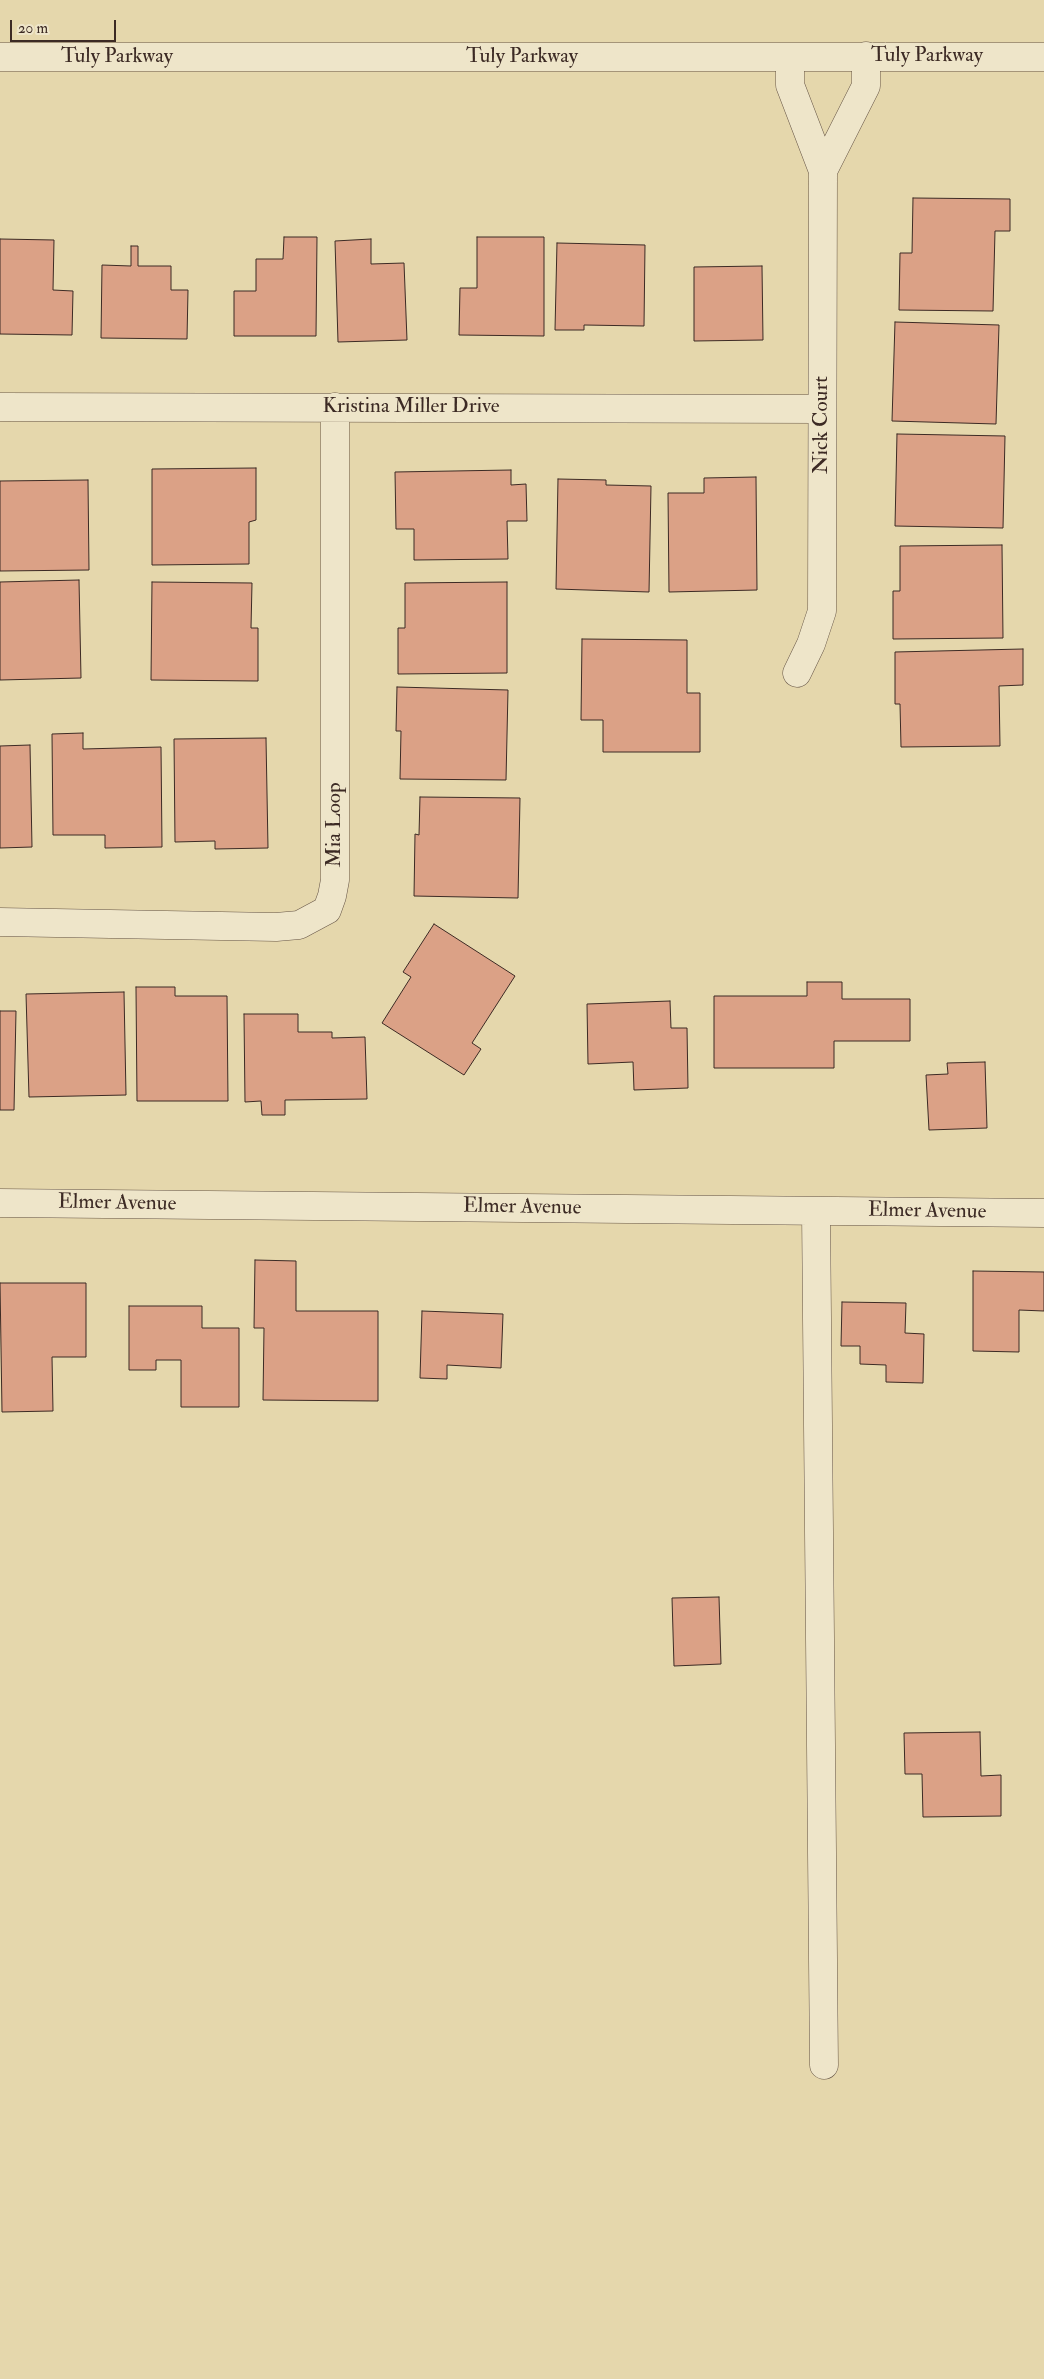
<!DOCTYPE html>
<style>
body{margin:0}
#map{position:relative;width:1044px;height:2379px;overflow:hidden;background:#e5d7ac;font-family:"IM FELL Double Pica",serif}
canvas{display:block}
.scale{position:absolute;left:10px;top:20px;width:106px;height:22px;box-sizing:border-box;border:2px solid #3c2a24;border-top:0;padding-left:6px;font-size:15px;line-height:18px;white-space:nowrap;color:#3c2a24;-webkit-text-stroke:4px #eee5c9;paint-order:stroke}
</style>
<div id="map">
<canvas width="1044" height="2379"></canvas>
<div class="scale">20 m</div>
</div>
<script>
const ctx = document.querySelector('canvas').getContext('2d');
ctx.lineJoin = 'round';
function fillPath(path, color) {
  ctx.fillStyle = color;
  ctx.fill(path, 'evenodd');
}
function toPath(rows) {
  const path = new Path2D();
  for (const r of rows) {
    path.moveTo(r[0], r[1]);
    for (let i = 2; i < r.length; i += 2) path.lineTo(r[i], r[i + 1]);
  }
  return path;
}
function stroke(path, color, width, dash) {
  ctx.strokeStyle = color;
  ctx.lineWidth = width;
  ctx.lineCap = dash ? 'butt' : 'round';
  ctx.setLineDash(dash || []);
  ctx.stroke(path);
}
function label(font, color, halo, rows, align = 'center') {
  ctx.font = font + ' "IM FELL Double Pica",serif';
  ctx.lineWidth = 4.5;
  ctx.setLineDash([]);
  ctx.textBaseline = 'middle';
  ctx.strokeStyle = halo;
  ctx.fillStyle = color;
  for (const [text, x, y, turn = 0] of rows) {
    ctx.save();
    ctx.translate(x, y);
    ctx.rotate((+turn || 0) * Math.PI / 180);
    ctx.textAlign = isNaN(turn) ? turn : align;
    if (halo) ctx.strokeText(text, 0, 0);
    ctx.fillText(text, 0, 0);
    ctx.restore();
  }
}
const building = toPath([
 [913,198,1010,199,1010,231,995,231,993,311,899,310,900,253,912,253,913,198],
 [284,237,317,237,316,336,234,336,234,291,256,291,256,259,283,259,284,237],
 [477,237,544,237,544,336,459,335,460,288,477,288,477,237],
 [0,239,54,240,53,290,73,291,72,335,0,334,0,239],
 [371,239,371,264,404,263,407,340,338,342,335,241,371,239],
 [557,243,645,245,644,326,584,325,584,330,555,330,557,243],
 [131,246,138,246,138,266,171,266,171,290,188,290,187,339,101,338,102,265,131,266,131,246],
 [762,266,763,340,694,341,694,267,762,266],
 [895,322,999,325,996,424,892,421,895,322],
 [897,434,1005,436,1003,528,895,526,897,434],
 [256,468,256,520,249,522,249,564,152,565,152,469,256,468],
 [511,470,511,485,526,484,527,521,507,521,508,559,414,560,414,529,396,529,395,472,511,470],
 [756,477,757,590,669,592,668,493,704,493,704,478,756,477],
 [558,479,606,480,606,485,651,486,649,592,556,589,558,479],
 [88,480,89,570,0,571,0,481,88,480],
 [1002,545,1003,638,893,639,893,591,900,591,900,546,1002,545],
 [79,580,81,678,0,680,0,582,79,580],
 [152,582,252,583,251,628,258,628,258,681,151,680,152,582],
 [507,582,507,673,398,674,398,628,405,628,405,583,507,582],
 [582,639,687,640,687,693,700,693,700,752,603,752,603,720,581,720,582,639],
 [1023,649,1023,685,999,686,1000,746,901,747,900,704,895,704,895,652,1023,649],
 [397,687,508,690,506,780,400,779,401,731,396,731,397,687],
 [83,733,83,749,161,747,162,847,105,848,105,835,53,835,52,734,83,733],
 [266,738,268,848,215,849,215,841,175,842,174,739,266,738],
 [30,745,32,847,0,848,0,746,30,745],
 [420,797,520,798,518,898,414,896,415,834,419,835,420,797],
 [434,924,515,976,472,1043,481,1049,464,1075,382,1023,411,977,403,972,434,924],
 [807,982,842,982,842,999,910,999,910,1041,834,1041,834,1068,714,1068,714,996,807,996,807,982],
 [136,987,175,987,175,996,227,996,228,1101,137,1101,136,987],
 [124,992,126,1095,29,1097,26,994,124,992],
 [670,1001,671,1028,687,1028,688,1088,634,1090,633,1062,588,1064,587,1004,670,1001],
 [0,1011,16,1011,14,1110,0,1110,0,1011],
 [244,1014,298,1014,298,1032,332,1032,332,1038,365,1037,367,1099,285,1100,285,1115,262,1115,261,1101,245,1102,244,1014],
 [985,1062,987,1128,929,1130,926,1075,948,1074,947,1063,985,1062],
 [255,1260,296,1261,296,1311,378,1311,378,1401,263,1400,264,1328,254,1328,255,1260],
 [973,1271,1044,1272,1044,1311,1019,1310,1019,1352,973,1351,973,1271],
 [0,1283,86,1283,86,1357,52,1357,53,1411,2,1412,0,1283],
 [842,1302,906,1303,905,1333,924,1334,923,1383,886,1382,886,1365,860,1364,860,1346,841,1346,842,1302],
 [129,1306,202,1306,202,1328,239,1328,239,1407,181,1407,181,1360,156,1360,156,1370,129,1370,129,1306],
 [422,1311,503,1314,501,1368,447,1365,447,1379,420,1378,422,1311],
 [719,1597,721,1664,674,1666,672,1598,719,1597],
 [980,1732,981,1776,1001,1775,1001,1816,923,1817,922,1774,905,1774,904,1733,980,1732]
]);
fillPath(building, '#dba186');
stroke(building, '#3c2a24', 1);
const street = toPath([
 [0,57,1044,57],
 [790,57,790,85,823,171,822,611,811,644,797,673],
 [823,171,866,86,866,56],
 [0,407,822,409],
 [0,922,276,927,299,925,327,910,332,896,335,880,335,407],
 [0,1203,1044,1213],
 [816,1211,824,2065]
]);
stroke(street, '#665546', 29);
stroke(street, '#eee5c9', 28);
label('21px', '#3c2a24', '#eee5c9', [
 ["Tuly Parkway",927,56],
 ["Tuly Parkway",117,57],
 ["Tuly Parkway",522,57],
 ["Kristina Miller Drive",411,407],
 ["Nick Court",822,425,-90],
 ["Mia Loop",335,825,-90],
 ["Elmer Avenue",117,1204,1],
 ["Elmer Avenue",522,1208,1],
 ["Elmer Avenue",927,1212,1]
]);
</script>
